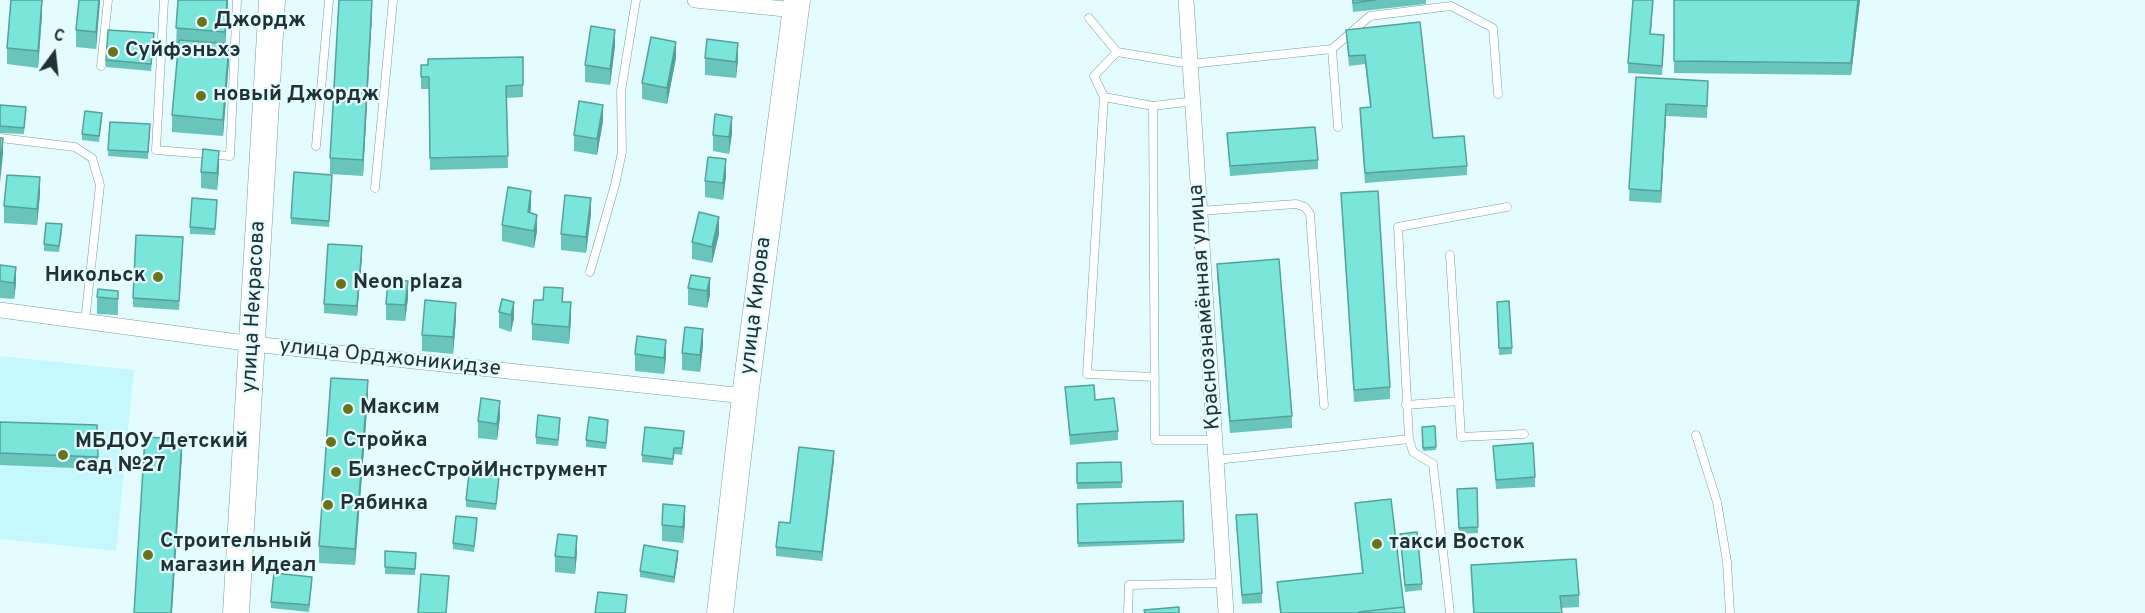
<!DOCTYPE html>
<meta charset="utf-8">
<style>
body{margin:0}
#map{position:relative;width:2145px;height:613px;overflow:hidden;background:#e4fcff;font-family:Overpass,sans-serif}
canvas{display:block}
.north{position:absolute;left:24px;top:24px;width:60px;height:60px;-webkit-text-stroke:4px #e4fcff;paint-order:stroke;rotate:15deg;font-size:16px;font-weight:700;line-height:24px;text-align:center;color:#223234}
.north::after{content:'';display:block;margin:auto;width:21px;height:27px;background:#223234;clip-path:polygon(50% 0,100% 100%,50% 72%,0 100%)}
</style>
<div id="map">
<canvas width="2145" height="613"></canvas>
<div class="north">С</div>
</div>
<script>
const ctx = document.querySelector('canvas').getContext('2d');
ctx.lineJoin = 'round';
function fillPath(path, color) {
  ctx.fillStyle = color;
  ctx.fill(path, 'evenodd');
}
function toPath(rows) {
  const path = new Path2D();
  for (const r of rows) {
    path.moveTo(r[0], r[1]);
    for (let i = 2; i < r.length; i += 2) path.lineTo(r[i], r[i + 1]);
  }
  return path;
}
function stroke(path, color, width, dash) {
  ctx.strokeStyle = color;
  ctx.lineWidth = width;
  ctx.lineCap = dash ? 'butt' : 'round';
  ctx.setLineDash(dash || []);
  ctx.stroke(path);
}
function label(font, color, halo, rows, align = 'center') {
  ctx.font = font + ' Overpass,sans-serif';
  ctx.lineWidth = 4.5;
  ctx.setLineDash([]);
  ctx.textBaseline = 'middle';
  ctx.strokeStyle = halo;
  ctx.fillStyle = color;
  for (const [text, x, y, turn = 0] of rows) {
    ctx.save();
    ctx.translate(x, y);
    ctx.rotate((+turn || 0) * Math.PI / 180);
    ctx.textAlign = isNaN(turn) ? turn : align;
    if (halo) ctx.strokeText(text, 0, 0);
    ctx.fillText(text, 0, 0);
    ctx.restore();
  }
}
fillPath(toPath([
 [0,356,134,370,116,551,0,539]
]), '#c5f7fe');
const service = toPath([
 [164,0,156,150,230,156,237,0],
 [1089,18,1117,52,1094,76,1104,97],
 [1332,49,1338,127],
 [1117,52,1191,64,1332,49,1370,16,1451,6,1493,28,1498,94],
 [101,66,108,0],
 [1153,106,1155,440,1214,440],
 [0,138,75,147,92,158,100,185,85,321],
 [316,146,329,0],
 [375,188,393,0],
 [1199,211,1296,204,1305,207,1310,214,1324,405],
 [1450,255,1461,437,1524,434],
 [590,272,615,185,622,152,621,91,636,0],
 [1155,377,1087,374,1104,97,1153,106,1194,101],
 [1406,405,1459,401],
 [1696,435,1717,502,1727,562,1730,613],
 [1409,439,1398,227,1507,207],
 [1216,460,1409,439,1413,452,1433,464,1450,613],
 [1128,613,1129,585,1224,583]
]);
const minor = toPath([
 [695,0,795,10],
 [1186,0,1226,613],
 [0,310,253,344,745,396]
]);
const trunk = toPath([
 [236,613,272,0],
 [720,613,745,396,797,0]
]);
stroke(service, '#779da1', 9);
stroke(minor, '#779da1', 16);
stroke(trunk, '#779da1', 27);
stroke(service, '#fff', 8);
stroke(minor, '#fff', 15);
stroke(trunk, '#fff', 26);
fillPath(toPath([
 [79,0,100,0,96,49,76,47,76,30],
 [178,0,228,0,225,44,229,60,223,136,172,132,172,115,178,45,176,45],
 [1352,0,1426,0,1426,4,1353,12],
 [1653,0,1651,34,1664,44,1662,75,1628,73,1628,63],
 [1674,0,1860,0,1851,75,1674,73],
 [372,14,363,176,330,174,330,158],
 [42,15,38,68,7,64,7,48],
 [1346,30,1433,138,1467,166,1467,175,1365,183,1360,117,1360,108,1370,107,1365,64,1349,66],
 [154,40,151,71,106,67,106,60],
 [615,46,610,85,585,82,585,65],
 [523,57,523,97,507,98,508,168,430,170,429,89,421,89,421,77],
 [676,58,667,104,642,99,642,83],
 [705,58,738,59,736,78,705,75],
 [1636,77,1708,93,1707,118,1666,116,1661,203,1629,201],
 [0,105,26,107,24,134,0,133],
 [102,119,99,142,82,140,82,134],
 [603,121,597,155,574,151,574,135],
 [110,122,150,124,148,159,108,156],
 [732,133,729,154,713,151,713,135],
 [1227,133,1318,160,1318,169,1230,176],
 [219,168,217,190,201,188,201,172],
 [332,175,329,227,291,224,291,218],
 [726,176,723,200,705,197,705,181],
 [1341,193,1390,387,1390,399,1354,402],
 [40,194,37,225,4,223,4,206],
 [217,206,215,235,190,234,190,227],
 [531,207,530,213,537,231,534,248,502,241,502,225],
 [591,214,586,253,561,250,561,234],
 [62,231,59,252,44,251,44,244],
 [719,234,712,263,692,259,692,242],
 [183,247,179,310,133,307,133,298],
 [362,256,357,316,324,313,324,304],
 [1217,264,1292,416,1292,428,1230,433,1217,276],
 [0,265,16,283,14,299,0,298],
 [710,278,710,295,707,308,688,305,688,288],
 [118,291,118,315,97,314,97,297],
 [408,298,405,321,386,320,386,304],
 [502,299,514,318,511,332,499,328,499,312],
 [543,300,563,302,571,319,569,344,532,340,532,324],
 [1509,301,1512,354,1499,355,1497,302],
 [456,319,453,354,422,351,422,335],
 [703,345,700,372,682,370,682,353],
 [635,354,666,356,664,374,635,371],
 [1065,387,1095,400,1118,431,1118,440,1070,445],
 [368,397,355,565,319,563,319,546],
 [500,417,497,440,478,438,478,421],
 [0,422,98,457,98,469,0,465],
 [560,424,558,446,536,444,536,437],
 [608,426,606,449,586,447,586,440],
 [1435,426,1436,450,1423,451,1422,427],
 [684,437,682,455,674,454,673,465,642,462,642,455],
 [1493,446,1535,477,1535,487,1496,489],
 [834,460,822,561,776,556,776,547,790,523],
 [1121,462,1122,488,1077,489,1077,463],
 [499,482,496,510,466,507,466,500],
 [1477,488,1478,533,1459,534,1457,489],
 [1183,501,1184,543,1078,547,1077,504],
 [1355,503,1405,613,1280,613,1277,582,1362,573],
 [1236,515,1262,593,1262,603,1242,604],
 [685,522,683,543,662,541,662,525],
 [477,525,474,552,453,549,453,543],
 [1400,534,1422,584,1422,590,1405,592],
 [385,551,416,553,415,575,385,574],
 [577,553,575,574,555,572,555,556],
 [678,558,674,583,640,577,640,571],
 [1471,565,1579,595,1579,607,1561,608,1562,613,1473,613],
 [312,583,309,612,271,608,271,602]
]), '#69c5bc');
fillPath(toPath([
 [42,0,42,15,38,68,38,51],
 [99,0,100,0,96,49,96,32],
 [227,0,228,0,225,48,225,32],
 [372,0,372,14,363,176,363,160],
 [1858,0,1860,0,1851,75,1851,63],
 [615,30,615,46,610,85,610,69],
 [676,42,676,58,667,104,667,88],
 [738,43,738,59,736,78,736,62],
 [229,44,229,60,223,136,223,120],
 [1666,104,1666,116,1661,203,1661,191],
 [603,105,603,121,597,155,597,139],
 [732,117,732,133,729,154,729,137],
 [3,138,3,154,0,183,0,167],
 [219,151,219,168,217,190,217,173],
 [726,159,726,176,723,200,723,183],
 [40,177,40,194,37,225,37,209],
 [531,191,531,207,528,228,528,212],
 [591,198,591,214,586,253,586,237],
 [537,215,537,231,534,248,534,231],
 [719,217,719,234,712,263,712,247],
 [362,246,362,256,357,316,357,306],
 [16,267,16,283,14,299,14,283],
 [710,278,710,295,707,308,707,291],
 [408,281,408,298,405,321,405,305],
 [514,302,514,318,511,332,511,315],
 [571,302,571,319,569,344,569,327],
 [456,303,456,319,453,354,453,337],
 [703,329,703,345,700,372,700,355],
 [666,340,666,356,664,374,664,358],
 [368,380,368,397,355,565,355,549],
 [500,401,500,417,497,440,497,424],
 [182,439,182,456,172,613,171,613],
 [834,451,834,460,822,561,822,552],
 [685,506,685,522,683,543,683,527],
 [577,536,577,553,575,574,575,558],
 [678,551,678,558,674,583,674,577]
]), '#55a099');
const building = toPath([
 [11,0,42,0,38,51,7,48,11,0],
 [79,0,99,0,96,32,76,30,79,0],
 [178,0,227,0,225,32,176,28,178,0],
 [339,0,372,0,363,160,330,158,339,0],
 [1353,0,1376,0,1353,3,1353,0],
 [1633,0,1653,0,1650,34,1664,35,1662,66,1628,63,1633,0],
 [1674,0,1858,0,1851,63,1674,61,1674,0],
 [1420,22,1433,138,1464,136,1467,166,1365,173,1360,108,1371,107,1365,55,1349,56,1346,30,1420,22],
 [591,26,615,30,610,69,585,65,591,26],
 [108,30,154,33,151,64,106,60,108,30],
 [651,37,676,42,667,88,642,83,651,37],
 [707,39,738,43,736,62,705,58,707,39],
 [179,40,229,44,223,120,172,115,179,40],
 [523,57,523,85,506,86,508,156,430,158,429,77,421,77,421,65,428,65,428,59,523,57],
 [1636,77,1708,81,1707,106,1666,104,1661,191,1629,189,1636,77],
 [579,101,603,105,597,139,574,135,579,101],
 [0,105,26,107,24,128,0,126,0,105],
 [85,111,102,113,99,136,82,134,85,111],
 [715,114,732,117,729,137,713,135,715,114],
 [110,122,150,124,148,152,108,150,110,122],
 [1315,127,1318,160,1230,166,1227,133,1315,127],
 [0,138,3,138,0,167,0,138],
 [203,149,219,151,217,173,201,172,203,149],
 [708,157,726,159,723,183,705,181,708,157],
 [294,172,332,175,329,221,291,218,294,172],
 [7,175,40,177,37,209,4,206,7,175],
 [508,187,531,191,528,212,537,215,534,231,502,225,508,187],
 [1378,191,1390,387,1354,390,1341,193,1378,191],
 [565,195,591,198,586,237,561,234,565,195],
 [192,198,217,200,215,229,190,227,192,198],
 [699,212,719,217,712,247,692,242,699,212],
 [46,223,62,224,59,246,44,244,46,223],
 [136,235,183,237,179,301,133,298,136,235],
 [328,244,362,246,357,306,324,304,328,244],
 [1279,259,1292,416,1230,421,1217,264,1279,259],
 [0,265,16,267,14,283,0,281,0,265],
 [691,275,710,278,707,291,688,288,691,275],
 [388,280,408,281,405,305,386,304,388,280],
 [544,287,563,288,562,302,571,302,569,327,532,324,534,300,543,300,544,287],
 [98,289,118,291,118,299,97,297,98,289],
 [502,299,514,302,511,315,499,312,502,299],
 [425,300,456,303,453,337,422,335,425,300],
 [1509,301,1512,348,1499,348,1497,302,1509,301],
 [685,327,703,329,700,355,682,353,685,327],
 [637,336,666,340,664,358,635,354,637,336],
 [331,378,368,380,355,549,319,546,331,378],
 [1094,385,1095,400,1114,398,1118,431,1070,435,1065,387,1094,385],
 [481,398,500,401,497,424,478,421,481,398],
 [538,415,560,418,558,440,536,437,538,415],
 [589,417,608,420,606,443,586,440,589,417],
 [0,422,97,425,98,457,0,453,0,422],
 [1435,426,1436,447,1423,448,1422,427,1435,426],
 [645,427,684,431,682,448,674,448,673,459,642,455,645,427],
 [145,437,182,439,171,613,134,613,145,437],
 [1533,443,1535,477,1496,480,1493,446,1533,443],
 [799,447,834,451,822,552,776,547,779,522,790,523,799,447],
 [1121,462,1122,482,1077,483,1077,463,1121,462],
 [469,473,499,476,496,504,466,500,469,473],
 [1477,488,1478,527,1459,528,1457,489,1477,488],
 [1391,499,1404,607,1359,612,1359,613,1281,613,1277,582,1363,573,1355,503,1391,499],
 [1183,501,1184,540,1078,543,1077,504,1183,501],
 [663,504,685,506,683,527,662,525,663,504],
 [1257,514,1262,593,1242,595,1236,515,1257,514],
 [456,516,477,518,474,546,453,543,456,516],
 [1417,532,1422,584,1405,585,1400,534,1417,532],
 [558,534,577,536,575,558,555,556,558,534],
 [644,545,678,551,674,577,640,571,644,545],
 [385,551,416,553,415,569,385,567,385,551],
 [1576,559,1579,595,1560,596,1562,613,1474,613,1471,565,1576,559],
 [274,573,312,577,309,605,271,602,274,573],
 [421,574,449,576,446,613,418,613,421,574],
 [598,592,627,595,625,613,595,613,598,592],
 [1179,607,1179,613,1145,613,1144,610,1179,607],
 [1404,607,1405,613,1359,613,1359,612,1404,607]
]);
fillPath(building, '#7ae5db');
stroke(building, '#55a099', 1.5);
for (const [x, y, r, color] of [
 [202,22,6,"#6a721a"],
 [113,52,6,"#6a721a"],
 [201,96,6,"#6a721a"],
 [158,277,6,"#6a721a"],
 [341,284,6,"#6a721a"],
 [348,409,6,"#6a721a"],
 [331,442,6,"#6a721a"],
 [63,455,6,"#6a721a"],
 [336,472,6,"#6a721a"],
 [328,505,6,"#6a721a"],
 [1377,544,6,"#6a721a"],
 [148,555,6,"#6a721a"]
]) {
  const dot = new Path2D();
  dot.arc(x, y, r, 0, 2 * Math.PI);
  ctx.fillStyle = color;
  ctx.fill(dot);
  stroke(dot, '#e4fcff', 2);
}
label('bold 21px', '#223234', '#e4fcff', [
 ["Джордж",214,22],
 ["Суйфэньхэ",125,52],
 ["новый Джордж",213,96],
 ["Никольск",146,277,"right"],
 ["Neon plaza",353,284],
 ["Максим",360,409],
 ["Стройка",343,442],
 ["МБДОУ Детский",75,443],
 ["сад №27",75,467],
 ["БизнесСтройИнструмент",348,472],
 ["Рябинка",340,505],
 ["Строительный",160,543],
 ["магазин Идеал",160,567],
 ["такси Восток",1389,544]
], 'left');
label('21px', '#223234', '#e4fcff', [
 ["улица Кирова",757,306,-83],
 ["улица Некрасова",255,307,-87],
 ["Краснознамённая улица",1206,307,-94],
 ["улица Орджоникидзе",390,359,6]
]);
</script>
